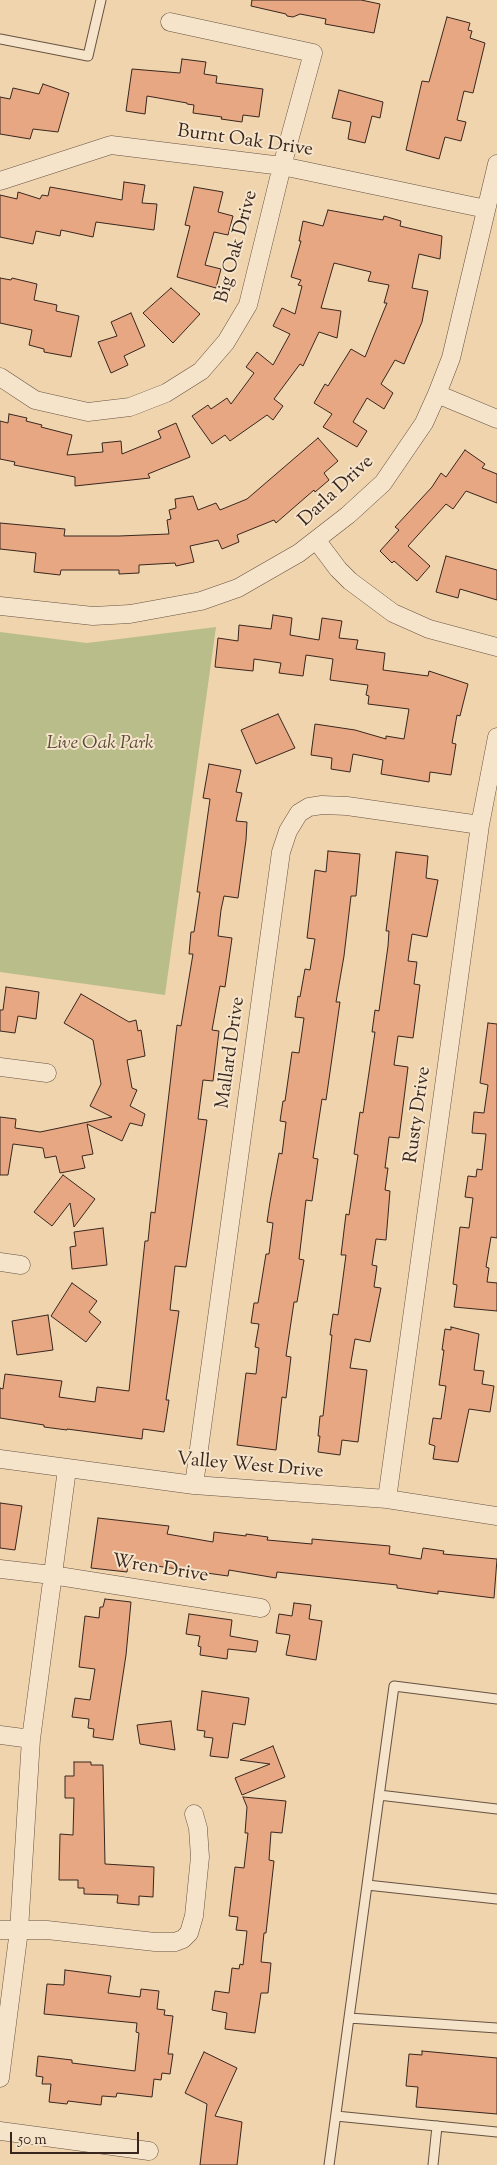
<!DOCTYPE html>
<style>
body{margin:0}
#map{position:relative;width:497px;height:2165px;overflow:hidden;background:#f0d4ad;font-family:"Sorts Mill Goudy",serif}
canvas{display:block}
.scale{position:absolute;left:10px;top:2132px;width:129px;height:22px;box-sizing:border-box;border:2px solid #38261e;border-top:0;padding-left:6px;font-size:15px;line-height:18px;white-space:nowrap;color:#38261e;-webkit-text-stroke:4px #f5e3ca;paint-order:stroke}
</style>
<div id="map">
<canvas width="497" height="2165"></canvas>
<div class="scale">50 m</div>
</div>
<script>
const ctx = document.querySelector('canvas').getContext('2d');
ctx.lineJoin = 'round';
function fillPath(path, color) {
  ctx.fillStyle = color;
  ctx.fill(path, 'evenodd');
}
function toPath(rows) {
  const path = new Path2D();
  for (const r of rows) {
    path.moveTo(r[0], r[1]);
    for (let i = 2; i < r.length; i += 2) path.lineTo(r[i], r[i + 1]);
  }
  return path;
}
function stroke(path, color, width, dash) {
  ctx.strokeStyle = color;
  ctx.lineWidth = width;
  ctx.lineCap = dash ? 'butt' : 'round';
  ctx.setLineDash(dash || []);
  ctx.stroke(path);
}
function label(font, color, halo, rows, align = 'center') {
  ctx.font = font + ' "Sorts Mill Goudy",serif';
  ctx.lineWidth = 4;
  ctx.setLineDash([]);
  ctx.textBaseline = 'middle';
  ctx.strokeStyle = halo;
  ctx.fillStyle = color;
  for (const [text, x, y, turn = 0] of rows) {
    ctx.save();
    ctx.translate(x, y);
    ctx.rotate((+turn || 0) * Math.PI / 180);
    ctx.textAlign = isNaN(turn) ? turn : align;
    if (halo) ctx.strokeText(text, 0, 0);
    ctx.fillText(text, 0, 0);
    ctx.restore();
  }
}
fillPath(toPath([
 [216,627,165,995,0,972,0,632,87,643]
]), '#b9bd8a');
const building = toPath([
 [252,0,361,0,380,4,374,33,325,24,326,19,300,14,293,17,287,16,286,14,251,6,252,0],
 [447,17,470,23,468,30,472,31,470,38,485,43,473,93,464,91,457,120,466,122,461,141,445,137,439,159,406,150,422,81,429,82,447,17],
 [182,59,206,62,204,74,217,76,216,83,263,89,259,117,243,115,242,122,221,119,222,117,193,113,194,105,187,104,187,103,147,96,145,114,126,111,132,69,180,73,182,59],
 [43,84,69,93,58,132,33,129,30,139,0,134,0,97,10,99,13,88,39,94,43,84],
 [339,90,383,102,380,118,372,116,365,143,348,139,351,122,332,118,339,90],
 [124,182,145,185,142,203,157,204,154,230,96,222,93,237,61,230,60,236,36,231,33,244,0,237,0,195,17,199,18,192,40,199,42,195,48,196,50,187,122,200,124,182],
 [194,187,223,192,218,212,233,216,228,235,214,232,205,265,221,269,216,288,177,277,190,226,185,225,194,187],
 [328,210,383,220,384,216,401,221,400,226,442,236,440,259,419,254,412,288,428,291,422,322,404,364,395,360,381,384,393,393,384,409,367,398,353,422,367,431,357,447,323,427,332,414,314,403,325,384,328,386,351,349,365,357,387,303,384,303,389,285,368,281,371,272,334,263,321,308,341,311,337,338,319,332,303,366,300,364,274,399,283,406,273,420,267,415,230,441,225,435,212,444,192,416,208,405,211,409,227,398,231,404,254,373,246,367,257,352,273,365,290,334,273,326,282,308,295,314,302,286,298,285,301,280,291,277,301,241,299,241,303,221,323,226,328,210],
 [0,278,11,280,12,278,37,284,34,300,57,305,56,311,79,316,71,357,44,352,44,349,29,345,32,330,0,323,0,278],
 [171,288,200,314,173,343,143,313,171,288],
 [131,313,145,346,124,356,128,365,111,373,98,342,117,336,111,322,131,313],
 [9,414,27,418,26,421,42,425,41,427,72,435,67,455,103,452,102,443,121,441,122,454,161,438,158,431,176,423,190,457,148,474,150,478,75,486,75,477,14,465,15,462,0,459,0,421,8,423,9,414],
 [318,438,338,461,324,473,329,480,315,492,314,490,276,523,274,520,237,535,239,542,222,549,218,540,190,546,194,562,176,566,175,563,139,565,139,573,119,574,119,570,61,570,60,575,34,572,36,553,0,549,0,523,65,529,64,536,119,536,169,534,167,520,171,519,169,510,176,508,175,499,193,496,198,510,216,503,220,510,247,499,318,438],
 [465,450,485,464,482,468,497,474,497,503,466,491,453,509,446,504,408,546,430,566,417,581,394,561,392,563,380,551,399,530,395,527,432,487,441,473,446,477,465,450],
 [446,556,497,570,497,600,460,589,458,598,436,592,446,556],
 [273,615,292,618,290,635,319,640,322,618,342,621,339,638,358,640,356,649,385,653,383,670,428,676,429,671,468,684,460,716,457,715,452,743,456,744,451,775,430,772,429,782,381,774,383,760,353,754,350,772,331,769,332,758,311,755,315,724,355,730,386,739,386,736,404,739,409,709,368,704,369,696,366,695,368,685,330,680,333,659,306,655,303,676,279,673,281,663,254,659,253,671,215,667,218,638,238,641,239,625,271,629,273,615],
 [278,714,295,748,256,764,241,730,278,714],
 [209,764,241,770,236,792,242,793,236,821,247,822,246,840,238,898,224,896,221,910,218,936,232,938,225,987,220,986,212,1030,219,1031,213,1081,203,1080,198,1119,207,1120,186,1267,175,1266,170,1310,179,1311,166,1400,169,1400,164,1432,143,1429,142,1439,67,1429,67,1430,44,1427,44,1425,0,1418,0,1388,3,1389,5,1374,62,1381,59,1397,95,1402,97,1387,129,1391,145,1241,148,1241,151,1212,155,1213,177,1025,181,1026,193,954,189,954,191,932,194,932,200,892,197,892,210,799,203,798,209,764],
 [328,851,360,854,356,896,351,896,344,956,336,1002,340,1002,326,1100,322,1099,313,1158,318,1159,312,1201,306,1200,299,1259,304,1260,297,1302,294,1302,286,1356,291,1357,286,1398,282,1397,276,1450,237,1445,246,1373,256,1374,259,1348,255,1347,259,1324,251,1323,254,1303,258,1303,266,1254,269,1254,273,1223,267,1222,270,1202,279,1153,282,1154,286,1122,280,1121,283,1101,285,1101,292,1052,299,1053,304,1018,295,1017,298,996,300,997,305,969,310,970,315,939,307,938,315,870,326,872,328,851],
 [396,852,428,856,426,878,438,880,427,937,412,934,408,961,417,962,414,984,420,985,413,1038,398,1036,394,1065,408,1067,399,1138,389,1137,385,1168,388,1168,385,1190,390,1191,386,1240,376,1239,372,1265,377,1266,374,1287,381,1288,370,1342,355,1339,350,1368,367,1370,358,1442,342,1440,340,1455,318,1452,320,1436,318,1436,320,1416,323,1416,332,1335,330,1335,333,1314,338,1315,346,1255,341,1255,346,1214,349,1215,358,1155,354,1154,360,1112,363,1113,375,1032,372,1032,375,1010,379,1011,388,946,389,931,386,931,396,852],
 [6,987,39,992,36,1019,18,1016,15,1033,0,1031,0,1010,3,1010,6,987],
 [81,994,129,1022,136,1020,138,1031,141,1030,145,1056,127,1060,132,1088,137,1090,130,1106,145,1114,142,1126,130,1123,122,1141,87,1124,93,1154,82,1156,85,1168,60,1173,56,1156,45,1158,43,1148,13,1144,8,1175,0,1175,0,1117,16,1119,15,1128,40,1132,112,1117,90,1106,101,1084,93,1040,64,1023,81,994],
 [488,1023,497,1024,497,1238,491,1237,486,1267,489,1268,487,1282,497,1283,497,1311,454,1307,457,1285,453,1284,460,1227,469,1228,473,1198,465,1197,468,1176,476,1177,477,1169,482,1170,486,1134,472,1133,474,1112,484,1113,488,1085,480,1083,488,1023],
 [63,1175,95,1199,74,1227,70,1203,52,1226,34,1212,63,1175],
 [103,1228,107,1265,72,1269,70,1247,76,1246,74,1232,103,1228],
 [72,1283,97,1301,89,1312,101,1322,86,1342,51,1316,72,1283],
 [48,1315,53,1350,17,1355,12,1321,48,1315],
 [451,1327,479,1334,474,1370,484,1371,482,1384,494,1386,490,1412,469,1409,458,1462,433,1459,435,1446,429,1444,433,1418,441,1419,446,1386,439,1385,444,1350,442,1350,445,1329,451,1330,451,1327],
 [0,1503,22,1506,15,1550,0,1548,0,1503],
 [98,1518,169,1526,167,1534,213,1542,214,1532,246,1536,246,1534,268,1537,267,1540,312,1544,312,1539,390,1546,389,1554,421,1559,423,1548,444,1551,443,1554,497,1559,494,1598,438,1591,438,1594,397,1588,397,1585,277,1572,276,1578,229,1570,228,1576,128,1562,127,1572,91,1568,98,1518],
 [105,1599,131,1602,126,1655,113,1740,93,1737,94,1729,88,1728,89,1719,72,1717,75,1698,90,1700,95,1669,79,1667,85,1616,99,1618,100,1607,103,1607,105,1599],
 [294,1603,311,1605,309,1619,322,1621,316,1660,286,1655,290,1635,276,1633,279,1614,292,1616,294,1603],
 [189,1614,232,1620,230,1636,258,1641,256,1652,228,1649,227,1659,200,1655,201,1647,198,1646,200,1636,186,1634,189,1614],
 [202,1691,249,1698,245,1725,233,1723,228,1758,210,1756,213,1738,204,1737,205,1731,197,1730,202,1691],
 [171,1721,175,1750,140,1744,137,1725,171,1721],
 [273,1746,285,1777,242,1795,235,1778,270,1764,240,1760,273,1746],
 [74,1762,91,1762,91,1765,103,1765,105,1864,154,1867,153,1897,139,1896,139,1905,117,1903,118,1895,84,1894,84,1888,78,1888,78,1880,59,1880,60,1834,73,1835,74,1798,65,1798,65,1776,74,1776,74,1762],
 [243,1797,286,1801,282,1833,271,1832,269,1860,274,1861,266,1933,264,1933,261,1962,271,1963,268,1993,261,1993,255,2033,225,2029,227,2013,212,2010,215,1991,229,1993,232,1968,239,1969,240,1964,243,1965,247,1931,236,1930,238,1917,229,1916,235,1867,244,1868,248,1833,245,1833,247,1807,243,1797],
 [65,1970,111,1976,108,1993,140,1997,141,1989,159,1991,157,2009,165,2010,164,2015,173,2016,168,2054,173,2054,170,2074,162,2073,161,2080,154,2079,152,2097,117,2093,116,2097,102,2096,101,2105,68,2101,67,2104,49,2102,51,2084,42,2084,43,2077,36,2076,38,2056,72,2060,72,2063,135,2071,139,2033,136,2032,137,2023,44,2014,47,1984,64,1985,65,1970],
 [422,2051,497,2058,497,2114,416,2107,418,2087,406,2086,409,2054,422,2055,422,2051],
 [204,2052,237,2068,215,2116,242,2122,237,2165,200,2165,207,2104,185,2093,204,2052]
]);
fillPath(building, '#e7a782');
stroke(building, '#38261e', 1);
const lane = toPath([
 [0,39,88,56,101,0],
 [379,1795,497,1809],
 [367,1885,497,1899],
 [349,2018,497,2028],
 [336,2116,497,2132],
 [329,2165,394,1686,497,1699],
 [433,2165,437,2126]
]);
const street = toPath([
 [0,181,111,145,282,166,486,209],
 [0,377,35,400,88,412,130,407,166,393,201,371,226,342,248,305,282,166,313,53,170,22],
 [437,394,497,419],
 [317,541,338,569,350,581,393,613,429,629,497,647],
 [0,606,93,616,130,614,201,601,238,588,299,553,348,515,383,483,424,423,437,394,451,358,497,164],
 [0,1067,47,1073],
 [0,1262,21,1265],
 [0,1459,194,1485,387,1499,497,1516],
 [194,1485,281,852,288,831,299,813,309,807,322,805,347,806,480,825],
 [387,1499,480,825,497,737],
 [0,1569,52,1575,261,1608],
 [0,1735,31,1739],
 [0,1930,47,1930,155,1942,175,1942,183,1939,189,1933,194,1916,200,1857,198,1828,194,1814],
 [0,2078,19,1930,31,1739,67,1469],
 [0,2131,149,2151]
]);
stroke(lane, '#665242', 11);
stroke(street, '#665242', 19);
stroke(lane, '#f5e3ca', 9);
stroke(street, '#f5e3ca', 18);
label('19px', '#38261e', '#f5e3ca', [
 ["Burnt Oak Drive",245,142,8],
 ["Big Oak Drive",238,247,-75],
 ["Darla Drive",337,492,-43],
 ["Mallard Drive",232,1053,-82],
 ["Rusty Drive",419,1115,-82],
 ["Valley West Drive",250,1467,5],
 ["Wren Drive",160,1570,9]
]);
label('italic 19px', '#584c39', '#f5e3ca', [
 ["Live Oak Park",100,745]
]);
</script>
